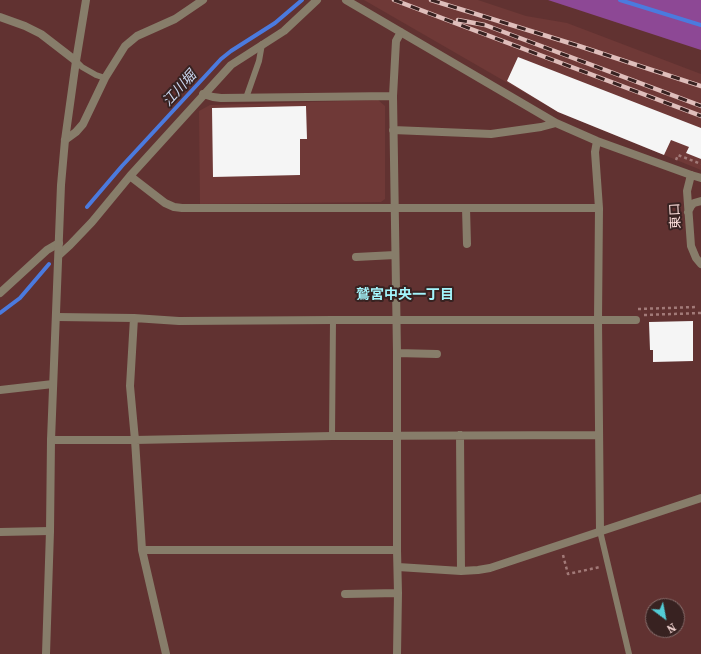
<!DOCTYPE html>
<meta charset="utf-8">
<style>
body{margin:0}
#map{position:relative;width:701px;height:654px;overflow:hidden;background:#613231;font-family:"Source Serif 4",serif}
canvas{display:block}
.north{position:absolute;left:645px;top:598px;width:40px;height:40px;box-sizing:border-box;background:#382221;border:1px solid #866d6b;border-radius:50%;rotate:148deg;font-size:11px;font-weight:700;line-height:16px;text-align:center;color:#fbddda}
.north::after{content:'';display:block;margin:auto;width:14px;height:18px;background:#52ccd6;clip-path:polygon(50% 0,100% 100%,50% 72%,0 100%)}
</style>
<div id="map">
<canvas width="701" height="654"></canvas>
<div class="north">N</div>
</div>
<script>
const ctx = document.querySelector('canvas').getContext('2d');
ctx.lineJoin = 'round';
function fillPath(path, color) {
  ctx.fillStyle = color;
  ctx.fill(path, 'evenodd');
}
function toPath(rows) {
  const path = new Path2D();
  for (const r of rows) {
    path.moveTo(r[0], r[1]);
    for (let i = 2; i < r.length; i += 2) path.lineTo(r[i], r[i + 1]);
  }
  return path;
}
function stroke(path, color, width, dash) {
  ctx.strokeStyle = color;
  ctx.lineWidth = width;
  ctx.lineCap = dash ? 'butt' : 'round';
  ctx.setLineDash(dash || []);
  ctx.stroke(path);
}
function label(font, color, halo, rows, align = 'center') {
  ctx.font = font + ' "Source Serif 4","Noto Sans JP",serif';
  ctx.lineWidth = 4;
  ctx.setLineDash([]);
  ctx.textBaseline = 'middle';
  ctx.strokeStyle = halo;
  ctx.fillStyle = color;
  for (const [text, x, y, turn = 0] of rows) {
    ctx.save();
    ctx.translate(x, y);
    ctx.rotate((+turn || 0) * Math.PI / 180);
    ctx.textAlign = isNaN(turn) ? turn : align;
    if (halo) ctx.strokeText(text, 0, 0);
    ctx.fillText(text, 0, 0);
    ctx.restore();
  }
}
fillPath(toPath([
 [364,0,478,0,526,16,567,23,701,74,701,170,558,112],
 [378,100,385,106,385,199,381,202,200,204,199,111,210,105]
]), '#6f3937');
fillPath(toPath([
 [548,0,701,0,701,50]
]), '#8d4895');
stroke(toPath([
 [620,0,701,25],
 [87,207,122,166,221,59,231,51,275,23,302,0],
 [0,313,20,298,49,264]
]), '#4b7ade', 4);
fillPath(toPath([
 [518,57,701,128,701,159,686,153,689,147,671,140,664,155,558,112,507,81],
 [306,106,307,139,300,139,300,175,213,177,212,108],
 [693,321,693,361,653,362,653,350,650,350,649,322]
]), '#f5f5f5');
stroke(toPath([
 [676,160,678,155,701,164],
 [638,309,697,307],
 [644,315,701,313],
 [563,555,568,574,600,567]
]), '#a27a78', 2.5, [3, 3]);
stroke(toPath([
 [76,61,82,67,96,75,105,78],
 [246,98,259,61,262,44],
 [332,436,333,320],
 [600,531,629,654]
]), '#877d6a', 6);
stroke(toPath([
 [346,0,556,123,597,141,691,175],
 [0,17,25,26,41,34,76,61,86,0],
 [203,94,213,97,221,98,393,96],
 [393,130,491,134,541,127,556,123],
 [65,140,76,132,83,124,105,78,125,46,137,36,175,19,203,0],
 [597,141,595,152,599,208,598,320,600,531],
 [130,176,165,203,174,207,182,208,599,208],
 [466,208,467,244],
 [59,255,70,245,92,222,130,176,231,65,284,31,317,0],
 [356,257,395,255],
 [0,293,47,250,59,243],
 [57,317,134,318,179,321,333,320,636,320],
 [134,318,130,386,135,440,142,550,166,654],
 [397,353,437,354],
 [0,390,53,384],
 [460,435,461,571],
 [51,440,135,440,332,436,599,435],
 [0,532,50,531],
 [142,550,397,550],
 [398,567,461,571,478,570,490,568,701,498],
 [345,594,398,593],
 [397,654,398,593,397,550,397,353,393,96,396,41,401,32]
]), '#877d6a', 8);
stroke(toPath([
 [701,178,691,175,687,191,691,246,696,258,701,264],
 [688,212,691,206,694,203,701,201],
 [46,654,50,531,51,440,61,185,65,140,76,61]
]), '#877d6a', 8);
const rail = toPath([
 [394,0,701,116],
 [431,0,579,46,701,86],
 [458,20,485,25,701,106]
]);
stroke(rail, '#dfbebb', 4.5);
stroke(rail, '#382221', 3, [9]);
label('13px', '#fbddda', '#382221', [
 ["東口",676,216,-93]
]);
label('italic 14px', '#cad8f1', '#382221', [
 ["江川堀",180,89,-48]
]);
label('bold 14px', '#a3f5fc', '#382221', [
 ["鷲宮中央一丁目",405,295]
]);
</script>
